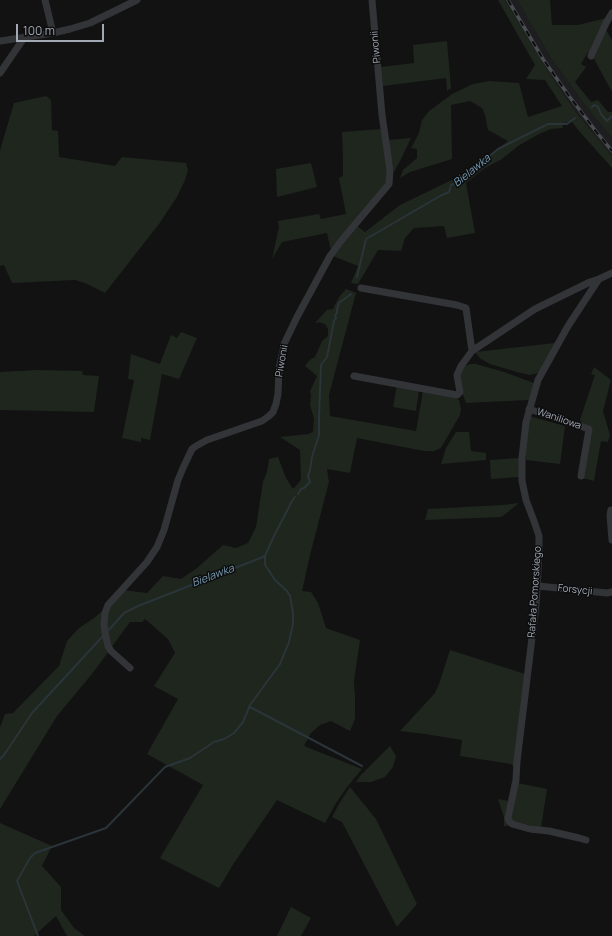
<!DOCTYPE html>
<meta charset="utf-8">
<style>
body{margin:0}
#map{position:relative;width:612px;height:936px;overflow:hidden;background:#121213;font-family:Manrope,sans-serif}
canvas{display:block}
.scale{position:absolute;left:16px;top:24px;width:88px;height:18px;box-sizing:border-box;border:2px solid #a2a9b5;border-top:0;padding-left:5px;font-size:12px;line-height:14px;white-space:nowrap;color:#a2a9b5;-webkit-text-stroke:3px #0d0d0e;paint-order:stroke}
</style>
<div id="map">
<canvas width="612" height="936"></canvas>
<div class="scale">100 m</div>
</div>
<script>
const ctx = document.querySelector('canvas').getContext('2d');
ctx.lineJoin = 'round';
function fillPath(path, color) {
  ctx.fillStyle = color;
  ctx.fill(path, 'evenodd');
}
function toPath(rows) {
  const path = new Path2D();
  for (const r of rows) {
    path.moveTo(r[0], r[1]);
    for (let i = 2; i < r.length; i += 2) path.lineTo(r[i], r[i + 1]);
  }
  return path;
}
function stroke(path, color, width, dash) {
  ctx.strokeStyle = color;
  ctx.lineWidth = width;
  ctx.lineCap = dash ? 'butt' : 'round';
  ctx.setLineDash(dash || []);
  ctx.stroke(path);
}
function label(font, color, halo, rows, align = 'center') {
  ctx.font = font + ' Manrope,sans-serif';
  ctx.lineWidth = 3;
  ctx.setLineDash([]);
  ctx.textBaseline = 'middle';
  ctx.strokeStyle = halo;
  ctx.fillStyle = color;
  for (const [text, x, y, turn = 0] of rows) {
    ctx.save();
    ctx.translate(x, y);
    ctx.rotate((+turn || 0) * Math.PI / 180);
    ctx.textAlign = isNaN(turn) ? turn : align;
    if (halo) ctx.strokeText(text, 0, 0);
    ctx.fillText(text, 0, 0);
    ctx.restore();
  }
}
fillPath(toPath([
 [505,0,517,0,551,58,585,105,612,138,612,156,575,111,550,74]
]), '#1e1e20');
fillPath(toPath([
 [498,0,505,0,550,74,575,111,612,156,612,168,579,131,572,122,562,123,563,128,551,129,539,134,518,146,502,159,485,168,466,183,475,233,447,238,444,226,414,228,405,238,401,251,378,250,358,284,351,283,358,266,333,256,357,226,365,232,400,205,462,175,508,141,488,130,485,115,482,108,470,101,451,105,452,159,410,172,400,178,403,170,417,158,417,149,411,148,419,133,422,120,429,111,436,106,452,94,473,84,489,81,519,83,528,117,562,106,545,80,526,79,535,65],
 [517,0,550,0,552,25,578,25,607,18,605,28,612,40,612,92,593,57,588,52,581,64,586,67,575,82,591,102,598,100,608,112,612,112,612,138,585,105,551,58],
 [447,41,451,88,447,91,446,78,383,86,381,67,414,63,413,45],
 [46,96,51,100,52,130,58,131,59,157,115,166,122,157,186,163,188,170,185,180,177,197,159,224,105,293,85,283,75,280,12,283,4,265,0,266,0,152,1,147,14,103],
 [381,129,387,163,387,177,386,183,332,249,330,247,327,233,282,242,272,259,279,227,278,221,319,214,321,219,346,214,339,178,343,176,343,157,342,132],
 [411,138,400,161,394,172,388,140],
 [311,163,317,187,277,197,276,169],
 [346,289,356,293,329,395,330,416,416,431,423,391,453,397,459,400,461,409,460,415,441,448,434,451,424,451,357,438,350,473,327,469,329,482,310,555,302,591,311,592,318,603,326,628,360,640,354,681,355,696,355,719,350,731,331,721,320,725,311,733,304,746,362,769,348,786,336,803,325,823,277,800,234,863,219,888,160,858,203,785,147,754,178,699,154,686,175,653,168,639,145,619,142,622,130,622,111,648,108,641,106,613,123,590,147,593,163,576,181,579,197,568,223,545,236,548,248,543,256,527,263,482,267,472,269,459,278,457,286,478,293,489,301,480,300,450,280,437,308,434,313,432,314,419,310,405,311,396,310,391,317,376,305,366,307,363,311,359,315,357,322,341,328,336,328,329,325,324,319,322,317,323,315,323,327,310,333,309,339,297],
 [181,332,197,338,179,379,162,374,150,440,141,438,141,442,122,438,134,380,128,379,131,354,160,364,171,335,177,338],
 [555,343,539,372,535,374,529,375,517,372,490,364,481,359,478,356,475,352],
 [470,364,476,364,504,372,534,383,529,400,466,403,463,395,460,377,462,370,465,366],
 [594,367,611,380,603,411,610,435,608,442,601,441,594,481,587,479,583,479,592,429,581,423,580,420,595,375,591,374],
 [38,370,82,371,83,375,99,376,94,412,0,410,0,372],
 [397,385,419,390,416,411,393,407],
 [529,416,565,426,560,464,526,460,526,444],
 [456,432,469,432,471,451,486,453,486,460,441,464,446,448],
 [519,458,519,477,491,479,490,460],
 [519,503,508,512,501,517,425,520,428,509,503,505],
 [106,608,109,651,92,674,57,716,0,809,0,727,5,714,13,713,59,666,67,641,79,628,94,618],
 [450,650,525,674,515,768,511,764,460,756,462,740,425,734,400,731,435,693,439,684],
 [390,746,396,756,393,767,385,777,371,782,356,782,360,776],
 [518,783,547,789,541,828,512,821,511,818],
 [350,787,376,819,417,904,397,927,342,822,332,817,339,804],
 [498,799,509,801,506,821,508,826,504,826,504,817],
 [0,823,52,846,42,866,61,887,61,910,74,928,85,936,67,936,56,916,34,936,0,936],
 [291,907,311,918,301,936,277,936]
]), '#1e261e');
stroke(toPath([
 [592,107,594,105,597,106,599,109,601,114,607,121,612,116],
 [357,277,366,239,440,196,449,192,451,185,459,182,498,149,548,124,567,124,575,118],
 [298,494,301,489,304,488,310,482,308,476,310,470,312,457,319,435,319,416,321,365,327,357,334,321,336,318,335,316,337,313,337,309,339,303,351,294],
 [107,632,124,613,138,606,263,557,265,556,273,538,292,501,295,497],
 [250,707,362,766],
 [0,759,4,755,32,713,103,636],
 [38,936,17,881,30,858,35,853,106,828,165,767,190,758,214,742,224,739,234,733,243,722,250,705,280,664,289,642,293,624,293,613,290,596,287,591,275,580,265,565,265,556]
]), '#2a3439', 2);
stroke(toPath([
 [45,0,53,33],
 [0,41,53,33,70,29,90,23,137,0],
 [591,56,606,23,612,13],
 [0,73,24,38],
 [361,288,457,305,466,308,472,351],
 [354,376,457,395,460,392,457,375,461,366,472,351,535,309,590,282,599,279],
 [529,409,589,429,581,476],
 [611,510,610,515,612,540],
 [538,586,607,593,612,592],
 [130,668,111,651,108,646,105,633,104,624,105,613,108,605,147,562,157,547,164,530,178,480,183,468,192,449,196,446,207,440,262,421,269,416,273,412,276,404,278,394,279,370,284,344,297,317,330,256,341,241,389,184,390,170,382,115,372,0],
 [586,840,579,838,549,831,530,829,512,824,509,821,508,818,516,780,517,761,536,605,539,553,539,536,534,521,526,500,522,481,522,458,526,422,538,380,568,326,593,288,599,279,612,273]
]), '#323438', 7);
const rail = toPath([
 [508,0,543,59,569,96,598,134,612,151]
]);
stroke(rail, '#494c51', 3.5);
stroke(rail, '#0d0d0e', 2, [6]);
label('10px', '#a2a9b5', '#0d0d0e', [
 ["Piwonii",376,47,-95],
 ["Piwonii",282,361,-80],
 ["Waniliowa",559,419,19],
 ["Forsycji",575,590,6],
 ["Rafała Pomorskiego",535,592,-86]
]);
label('italic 11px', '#779bb2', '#0d0d0e', [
 ["Bielawka",472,171,-39],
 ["Bielawka",213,576,-21]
]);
</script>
